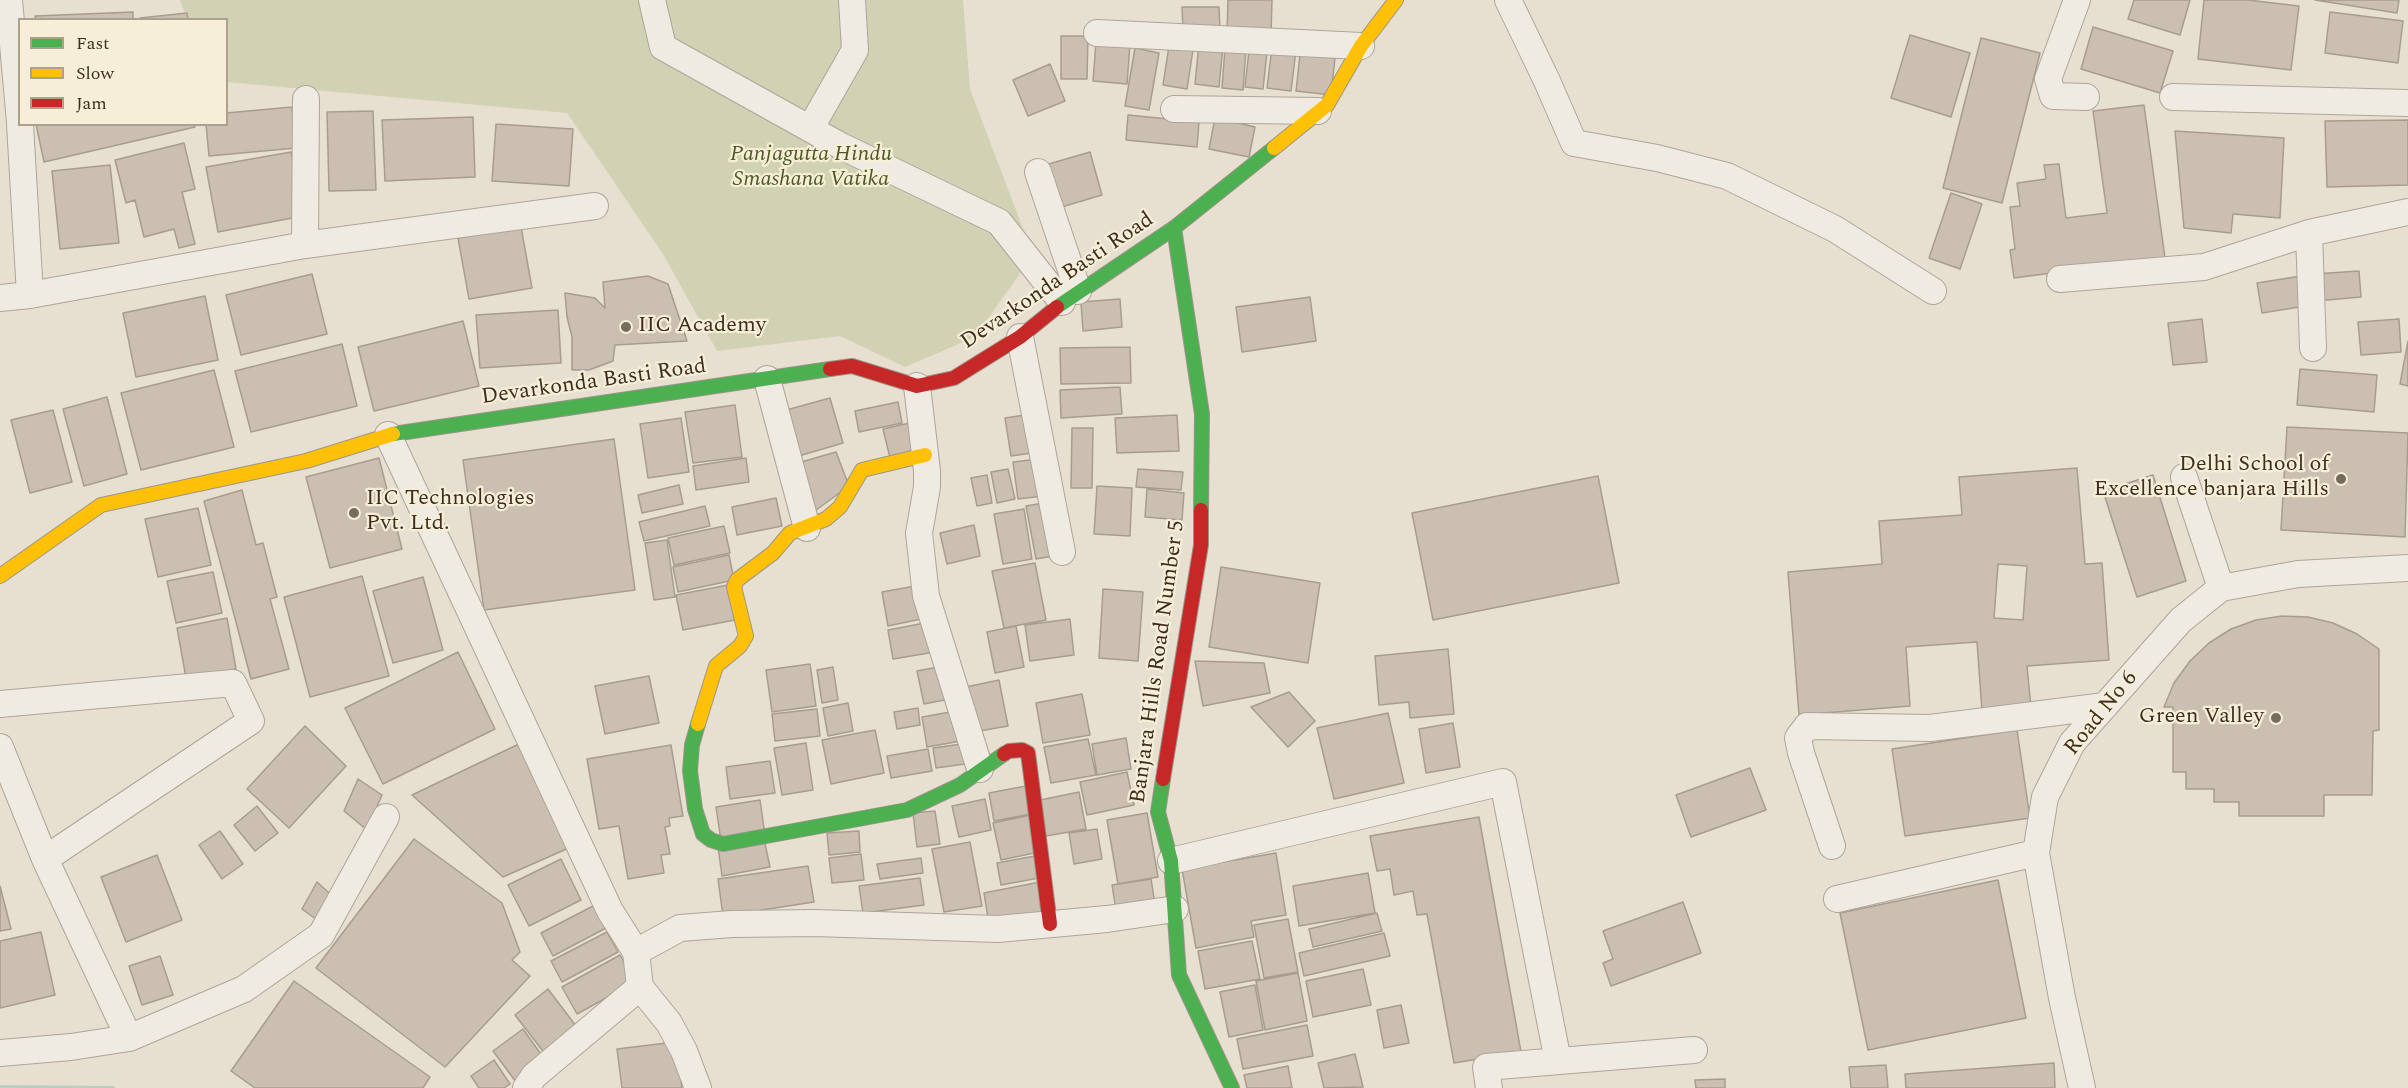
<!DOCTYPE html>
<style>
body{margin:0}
#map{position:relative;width:2408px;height:1088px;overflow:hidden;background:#e7e0d1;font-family:Spectral,serif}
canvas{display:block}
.legend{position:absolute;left:18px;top:18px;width:210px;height:108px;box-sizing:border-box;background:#f7eed8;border:2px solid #ada18e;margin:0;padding:8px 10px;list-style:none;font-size:18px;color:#3d2e20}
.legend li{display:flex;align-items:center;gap:12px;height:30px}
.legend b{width:30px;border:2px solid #ada18e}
</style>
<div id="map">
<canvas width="2408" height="1088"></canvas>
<ul class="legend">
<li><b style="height:8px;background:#4caf50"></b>Fast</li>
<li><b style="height:8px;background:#ffc107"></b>Slow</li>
<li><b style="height:8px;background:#c62828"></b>Jam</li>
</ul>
</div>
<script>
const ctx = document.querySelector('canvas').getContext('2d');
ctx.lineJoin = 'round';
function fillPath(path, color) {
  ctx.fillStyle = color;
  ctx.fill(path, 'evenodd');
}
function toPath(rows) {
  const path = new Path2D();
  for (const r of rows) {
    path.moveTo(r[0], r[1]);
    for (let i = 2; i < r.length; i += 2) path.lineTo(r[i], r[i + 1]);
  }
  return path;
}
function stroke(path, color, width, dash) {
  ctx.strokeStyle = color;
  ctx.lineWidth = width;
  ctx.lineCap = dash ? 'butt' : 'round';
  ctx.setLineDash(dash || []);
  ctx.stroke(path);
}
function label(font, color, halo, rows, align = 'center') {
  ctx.font = font + ' Spectral,serif';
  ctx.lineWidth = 4.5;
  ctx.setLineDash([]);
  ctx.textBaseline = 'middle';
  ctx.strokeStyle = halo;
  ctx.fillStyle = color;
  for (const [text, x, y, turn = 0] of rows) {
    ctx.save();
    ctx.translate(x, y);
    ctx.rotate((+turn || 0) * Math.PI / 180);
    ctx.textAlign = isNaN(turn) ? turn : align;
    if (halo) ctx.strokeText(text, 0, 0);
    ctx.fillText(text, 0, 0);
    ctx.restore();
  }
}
fillPath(toPath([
 [180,0,963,0,970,89,1033,255,975,337,905,367,840,336,717,351,663,254,567,113,227,82,226,20,187,19]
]), '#d1d1b3');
fillPath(toPath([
 [0,1085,114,1086,115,1088,0,1088]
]), '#bcccc2');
const building = toPath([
 [1228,0,1272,0,1271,35,1227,33,1228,0],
 [2134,0,2190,0,2180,35,2128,19,2134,0],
 [2204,0,2248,0,2299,6,2291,70,2198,59,2204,0],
 [2315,0,2399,0,2397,13,2315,0],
 [1182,7,1219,7,1220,31,1183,31,1182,7],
 [133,12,133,20,36,20,35,16,133,12],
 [2330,12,2403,21,2398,63,2325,53,2330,12],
 [187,13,188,20,140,20,140,18,187,13],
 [2093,27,2173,51,2160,93,2081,69,2093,27],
 [1910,35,1970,53,1951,117,1891,98,1910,35],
 [1061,36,1088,36,1087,79,1061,79,1061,36],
 [1981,38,2040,53,2002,203,1943,188,1981,38],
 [1096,42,1130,44,1127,84,1093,81,1096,42],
 [1199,43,1223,46,1219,87,1195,84,1199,43],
 [1169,46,1193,50,1187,89,1163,85,1169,46],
 [1272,47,1296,50,1291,91,1267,88,1272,47],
 [1135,48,1159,53,1149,110,1125,106,1135,48],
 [1225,48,1246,49,1243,90,1222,88,1225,48],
 [1249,50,1267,52,1263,89,1245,87,1249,50],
 [1300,54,1335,58,1331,95,1296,91,1300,54],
 [1050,64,1065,101,1028,116,1013,80,1050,64],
 [2144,105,2165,258,2014,278,2010,250,2015,249,2010,207,2020,206,2017,183,2046,179,2044,165,2059,164,2066,218,2107,213,2093,111,2144,105],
 [292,107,296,148,209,156,206,124,226,124,226,113,292,107],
 [373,111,376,190,329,191,327,112,373,111],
 [1128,115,1199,122,1197,147,1126,140,1128,115],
 [473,117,475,177,385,181,382,120,473,117],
 [1215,118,1255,127,1249,157,1209,149,1215,118],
 [2408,120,2408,185,2327,187,2325,121,2408,120],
 [36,124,194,124,195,127,44,162,36,124],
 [496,124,573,129,569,186,492,181,496,124],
 [2175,131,2284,138,2280,218,2233,214,2231,233,2184,228,2175,131],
 [184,143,195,189,182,192,195,244,179,248,174,229,144,237,135,200,126,203,115,160,184,143],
 [291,152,303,216,218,232,206,167,291,152],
 [1090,152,1102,195,1055,209,1042,166,1090,152],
 [110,165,119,243,60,249,52,171,110,165],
 [1951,193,1982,204,1960,269,1929,258,1951,193],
 [521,227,532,288,469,299,458,238,521,227],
 [2359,271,2361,297,2316,301,2314,274,2359,271],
 [312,274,327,334,241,355,226,295,312,274],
 [648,276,668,284,687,341,615,345,613,361,589,370,572,370,572,337,567,317,565,293,595,298,605,308,603,282,648,276],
 [2301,276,2306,306,2262,313,2257,283,2301,276],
 [205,296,218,360,136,377,123,313,205,296],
 [1310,297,1316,341,1242,352,1236,307,1310,297],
 [1120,299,1122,327,1083,331,1081,302,1120,299],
 [558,310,561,363,480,368,476,315,558,310],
 [2202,319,2207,362,2173,365,2168,323,2202,319],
 [2399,319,2401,352,2361,355,2358,322,2399,319],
 [463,321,479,386,374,411,358,347,463,321],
 [2408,341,2408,386,2400,384,2408,341],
 [342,344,357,406,251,432,235,371,342,344],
 [1130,347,1131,383,1061,384,1060,348,1130,347],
 [2300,369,2377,375,2374,412,2297,405,2300,369],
 [214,370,234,447,141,470,121,393,214,370],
 [1120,387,1122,414,1061,418,1060,390,1120,387],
 [107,397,127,474,84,486,63,409,107,397],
 [830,398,843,443,792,458,779,412,830,398],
 [898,402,902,423,859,432,855,411,898,402],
 [735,405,742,457,693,463,685,412,735,405],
 [53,410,72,482,30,493,11,420,53,410],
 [1025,415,1032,453,1011,456,1005,418,1025,415],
 [1177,415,1179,451,1117,453,1115,418,1177,415],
 [681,418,689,472,648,478,640,424,681,418],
 [914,422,921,450,890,458,883,429,914,422],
 [2287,427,2408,433,2405,537,2281,530,2287,427],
 [1072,428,1093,428,1092,488,1071,488,1072,428],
 [614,439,635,590,484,610,463,460,614,439],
 [836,452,849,486,812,513,798,463,836,452],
 [379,458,402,549,330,568,306,477,379,458],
 [746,458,749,482,696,490,693,466,746,458],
 [1039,459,1043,496,1018,499,1013,462,1039,459],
 [2077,468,2085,564,2102,563,2109,660,2027,666,2031,707,1982,711,1977,642,1906,647,1910,706,1799,715,1788,572,1882,564,1879,521,1962,515,1959,477,2077,468],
 [1998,564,2027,566,2023,620,1994,618,1998,564],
 [1008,469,1015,499,997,503,991,472,1008,469],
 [1138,469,1183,472,1181,490,1136,487,1138,469],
 [987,475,992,503,977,506,971,478,987,475],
 [2153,475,2186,581,2137,597,2103,491,2153,475],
 [1598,476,1619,583,1433,620,1412,513,1598,476],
 [679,485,683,504,642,513,638,495,679,485],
 [1097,486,1132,488,1130,536,1094,534,1097,486],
 [1147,489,1184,493,1182,520,1145,517,1147,489],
 [242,490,256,545,263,543,277,597,270,599,289,669,251,679,204,501,242,490],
 [776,498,782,526,737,535,732,507,776,498],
 [1049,502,1059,555,1036,559,1026,506,1049,502],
 [705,506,710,526,644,541,639,522,705,506],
 [198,508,211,565,158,577,145,519,198,508],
 [1024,509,1032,559,1003,564,994,514,1024,509],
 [974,525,980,556,947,564,940,533,974,525],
 [724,526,730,553,674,565,668,538,724,526],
 [667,540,675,597,654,600,645,543,667,540],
 [729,555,734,580,678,592,673,567,729,555],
 [1035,563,1046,620,1004,628,992,571,1035,563],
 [1221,567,1320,583,1308,663,1209,647,1221,567],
 [213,572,222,613,176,623,167,581,213,572],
 [362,576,389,676,310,697,284,597,362,576],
 [423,577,443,650,393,663,373,591,423,577],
 [728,585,735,620,683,630,676,595,728,585],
 [915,586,921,619,888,626,882,592,915,586],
 [1103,589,1143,592,1138,661,1099,658,1103,589],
 [2282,616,2308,617,2333,623,2357,634,2379,649,2379,730,2373,731,2372,795,2324,795,2324,816,2239,816,2239,802,2214,802,2214,789,2186,789,2186,772,2173,772,2173,707,2164,707,2174,683,2190,661,2209,643,2231,629,2256,620,2282,616],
 [227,618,236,669,186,678,177,628,227,618],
 [1070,619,1074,655,1030,661,1025,625,1070,619],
 [930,622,935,652,893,659,888,630,930,622],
 [1016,626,1024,667,995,673,987,632,1016,626],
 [1448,649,1454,714,1410,718,1409,702,1379,705,1375,656,1448,649],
 [458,652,495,729,383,784,345,708,458,652],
 [1195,661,1264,663,1270,693,1203,706,1195,661],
 [810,664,816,706,772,712,766,670,810,664],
 [943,666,950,699,924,704,917,671,943,666],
 [833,667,838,700,822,703,817,670,833,667],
 [649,676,659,723,605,734,595,686,649,676],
 [999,680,1008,726,974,732,966,687,999,680],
 [1289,692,1315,721,1288,747,1251,707,1289,692],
 [1082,694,1090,735,1043,743,1036,703,1082,694],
 [848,703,853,731,828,736,823,708,848,703],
 [918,708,920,725,897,729,894,712,918,708],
 [817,709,820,736,775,741,772,714,817,709],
 [956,711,961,741,927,747,922,717,956,711],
 [1388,713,1404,783,1334,799,1317,728,1388,713],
 [1453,723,1460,767,1426,773,1419,729,1453,723],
 [305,726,346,766,289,828,247,789,305,726],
 [875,730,884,773,831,784,822,740,875,730],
 [2017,730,2030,818,1905,836,1892,749,2017,730],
 [1126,738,1131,769,1097,775,1092,744,1126,738],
 [1088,739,1096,775,1051,783,1044,747,1088,739],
 [521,743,571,847,503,877,412,795,521,743],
 [806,743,813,790,782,795,774,748,806,743],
 [969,743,972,763,936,768,933,748,969,743],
 [671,745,683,816,669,818,670,826,665,827,670,854,661,855,664,873,628,879,619,826,599,829,587,759,671,745],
 [928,749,932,771,891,778,887,756,928,749],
 [770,761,775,793,730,799,726,767,770,761],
 [1750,768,1766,810,1691,837,1676,795,1750,768],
 [1127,772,1134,805,1087,815,1080,782,1127,772],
 [358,779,382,795,367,830,344,811,358,779],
 [1026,786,1031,814,994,821,989,793,1026,786],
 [1079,792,1086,829,1046,836,1040,800,1079,792],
 [985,799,991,830,959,837,952,806,985,799],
 [760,800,765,835,721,841,716,807,760,800],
 [257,806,278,833,255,851,234,825,257,806],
 [935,811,940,844,917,847,913,813,935,811],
 [1147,813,1158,877,1118,884,1107,820,1147,813],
 [1031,815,1039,852,1001,860,993,823,1031,815],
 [1479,817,1521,1052,1454,1063,1427,914,1417,915,1413,891,1394,895,1390,869,1377,871,1370,836,1479,817],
 [1097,829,1102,859,1074,864,1069,833,1097,829],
 [220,831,243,864,222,879,199,845,220,831],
 [859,831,860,852,829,855,827,833,859,831],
 [414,839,502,903,520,952,512,960,530,976,445,1067,316,968,414,839],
 [764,839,770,867,722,876,718,847,764,839],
 [970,842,982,906,944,912,932,849,970,842],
 [1276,853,1286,915,1251,921,1254,937,1196,948,1182,869,1276,853],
 [861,854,864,880,832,883,829,858,861,854],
 [157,855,182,920,126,942,101,877,157,855],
 [1035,856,1039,878,1001,885,997,863,1035,856],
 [921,858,923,873,880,879,877,864,921,858],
 [561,859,581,900,529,926,508,885,561,859],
 [808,866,814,902,723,916,718,879,808,866],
 [1368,873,1375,913,1299,926,1293,886,1368,873],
 [920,878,924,905,863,913,859,886,920,878],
 [1151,879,1155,904,1116,910,1112,885,1151,879],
 [1998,880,2026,1018,1868,1050,1840,913,1998,880],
 [317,882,336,899,321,923,302,909,317,882],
 [1040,882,1046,914,989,924,984,893,1040,882],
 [0,886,11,929,0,931,0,886],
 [1683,902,1701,953,1611,986,1603,963,1613,959,1603,931,1683,902],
 [595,905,606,928,553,956,541,933,595,905],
 [1377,913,1382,931,1313,947,1309,929,1377,913],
 [1288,919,1298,972,1264,978,1254,925,1288,919],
 [41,932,55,995,0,1008,0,941,41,932],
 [607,932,618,952,562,982,551,961,607,932],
 [1384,933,1390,956,1304,976,1299,953,1384,933],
 [1252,941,1260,979,1205,989,1198,951,1252,941],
 [620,955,635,982,577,1014,562,987,620,955],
 [160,956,173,995,142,1005,129,966,160,956],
 [1363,969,1371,1005,1313,1017,1306,981,1363,969],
 [1298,973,1307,1021,1265,1030,1256,981,1298,973],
 [294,981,430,1077,423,1088,255,1088,231,1071,294,981],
 [1255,985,1263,1030,1229,1037,1220,992,1255,985],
 [548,989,582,1034,549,1059,515,1015,548,989],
 [1401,1005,1409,1043,1384,1048,1377,1010,1401,1005],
 [1307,1025,1313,1056,1243,1069,1237,1039,1307,1025],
 [523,1029,545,1060,516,1082,493,1051,523,1029],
 [675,1042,682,1088,622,1088,617,1049,675,1042],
 [1355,1054,1363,1087,1324,1088,1318,1063,1355,1054],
 [494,1060,510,1084,504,1088,479,1088,471,1076,494,1060],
 [2054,1063,2055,1088,1906,1088,1905,1074,2054,1063],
 [1886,1065,1888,1088,1851,1088,1849,1067,1886,1065],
 [1288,1066,1292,1088,1247,1088,1244,1075,1288,1066],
 [1725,1079,1725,1088,1696,1088,1695,1080,1725,1079]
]);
fillPath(building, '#cbbfb2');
stroke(building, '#a89c90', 1.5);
const street = toPath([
 [9,0,20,122],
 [652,0,663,47,841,146,999,222,1062,302],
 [1508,0,1547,81,1574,143,1657,158,1727,176,1835,229,1933,291],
 [2077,0,2048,79,2053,96,2086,97],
 [1097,33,1361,46],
 [2173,97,2408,103],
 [1174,109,1318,111],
 [20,124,30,295],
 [810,129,855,50,852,0],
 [1038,172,1078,291],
 [305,245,306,99],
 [2060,279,2204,267,2309,233],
 [0,298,30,295,305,245,595,206],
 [1020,337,1062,552],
 [2313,348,2309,233,2408,212],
 [767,379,807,528],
 [917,386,927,471,927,487,919,533,926,596,980,769],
 [388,435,610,911,636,952,640,987,669,1023,684,1051,698,1088],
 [2184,477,2221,588],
 [0,704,233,683,251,721,45,859],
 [0,747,45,859,129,1038],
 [1832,846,1801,753,1798,738,1807,726,1930,728,2105,706],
 [1171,861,1503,782,1558,1061],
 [1837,899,2036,853],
 [636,952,680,928,732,924,815,923,998,929,1107,919,1175,909],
 [0,1053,71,1047,129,1038,244,989,321,935,386,817],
 [526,1088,534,1076,640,987],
 [1489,1088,1486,1067,1694,1050],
 [2082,1088,2062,998,2036,853,2045,797,2072,743,2181,620,2221,588,2298,574,2408,568]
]);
const fast = toPath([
 [1174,228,1202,414,1201,510],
 [1057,307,1174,228,1274,148],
 [393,434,830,369],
 [698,724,692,745,690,771,695,809,703,834,711,840,723,844,907,810,960,785,1004,754],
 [1163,779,1158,812,1171,861,1179,975,1232,1088]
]);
const slow = toPath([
 [1274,148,1327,105,1361,46,1396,0],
 [0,576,101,505,306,461,393,434],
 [698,724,716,666,740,646,746,636,734,587,737,580,773,553,790,533,826,519,840,507,862,470,925,455]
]);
const jam = toPath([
 [830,369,852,366,917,386,954,378,1020,337,1057,307],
 [1004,754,1009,751,1022,750,1028,753,1050,924],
 [1163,779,1201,545,1201,510]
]);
stroke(street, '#ada599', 28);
stroke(fast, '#9c958a', 16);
stroke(slow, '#9c958a', 16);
stroke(jam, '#9c958a', 16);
stroke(street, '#efebe3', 26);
stroke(fast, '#4caf50', 14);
stroke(slow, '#ffc107', 14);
stroke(jam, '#c62828', 14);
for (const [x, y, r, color] of [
 [626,327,6,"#786c5e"],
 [2341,479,6,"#786c5e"],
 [354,513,6,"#786c5e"],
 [2276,718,6,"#786c5e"]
]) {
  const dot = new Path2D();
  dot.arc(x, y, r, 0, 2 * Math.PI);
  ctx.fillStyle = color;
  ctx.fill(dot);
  stroke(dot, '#f7eed8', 2);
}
label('italic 22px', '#4d5a26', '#f7eed8', [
 ["Panjagutta Hindu",811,156],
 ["Smashana Vatika",811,181]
]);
label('22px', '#3d2e20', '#f7eed8', [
 ["Devarkonda Basti Road",1058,282,-34],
 ["Devarkonda Basti Road",594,383,-8],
 ["Banjara Hills Road Number 5",1159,662,-82],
 ["Road No 6",2102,714,-51]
]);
label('22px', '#3d2e20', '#f7eed8', [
 ["IIC Academy",638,327],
 ["Delhi School of",2329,466,"right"],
 ["Excellence banjara Hills",2329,491,"right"],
 ["IIC Technologies",366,500],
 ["Pvt. Ltd.",366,525],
 ["Green Valley",2264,718,"right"]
], 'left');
</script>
